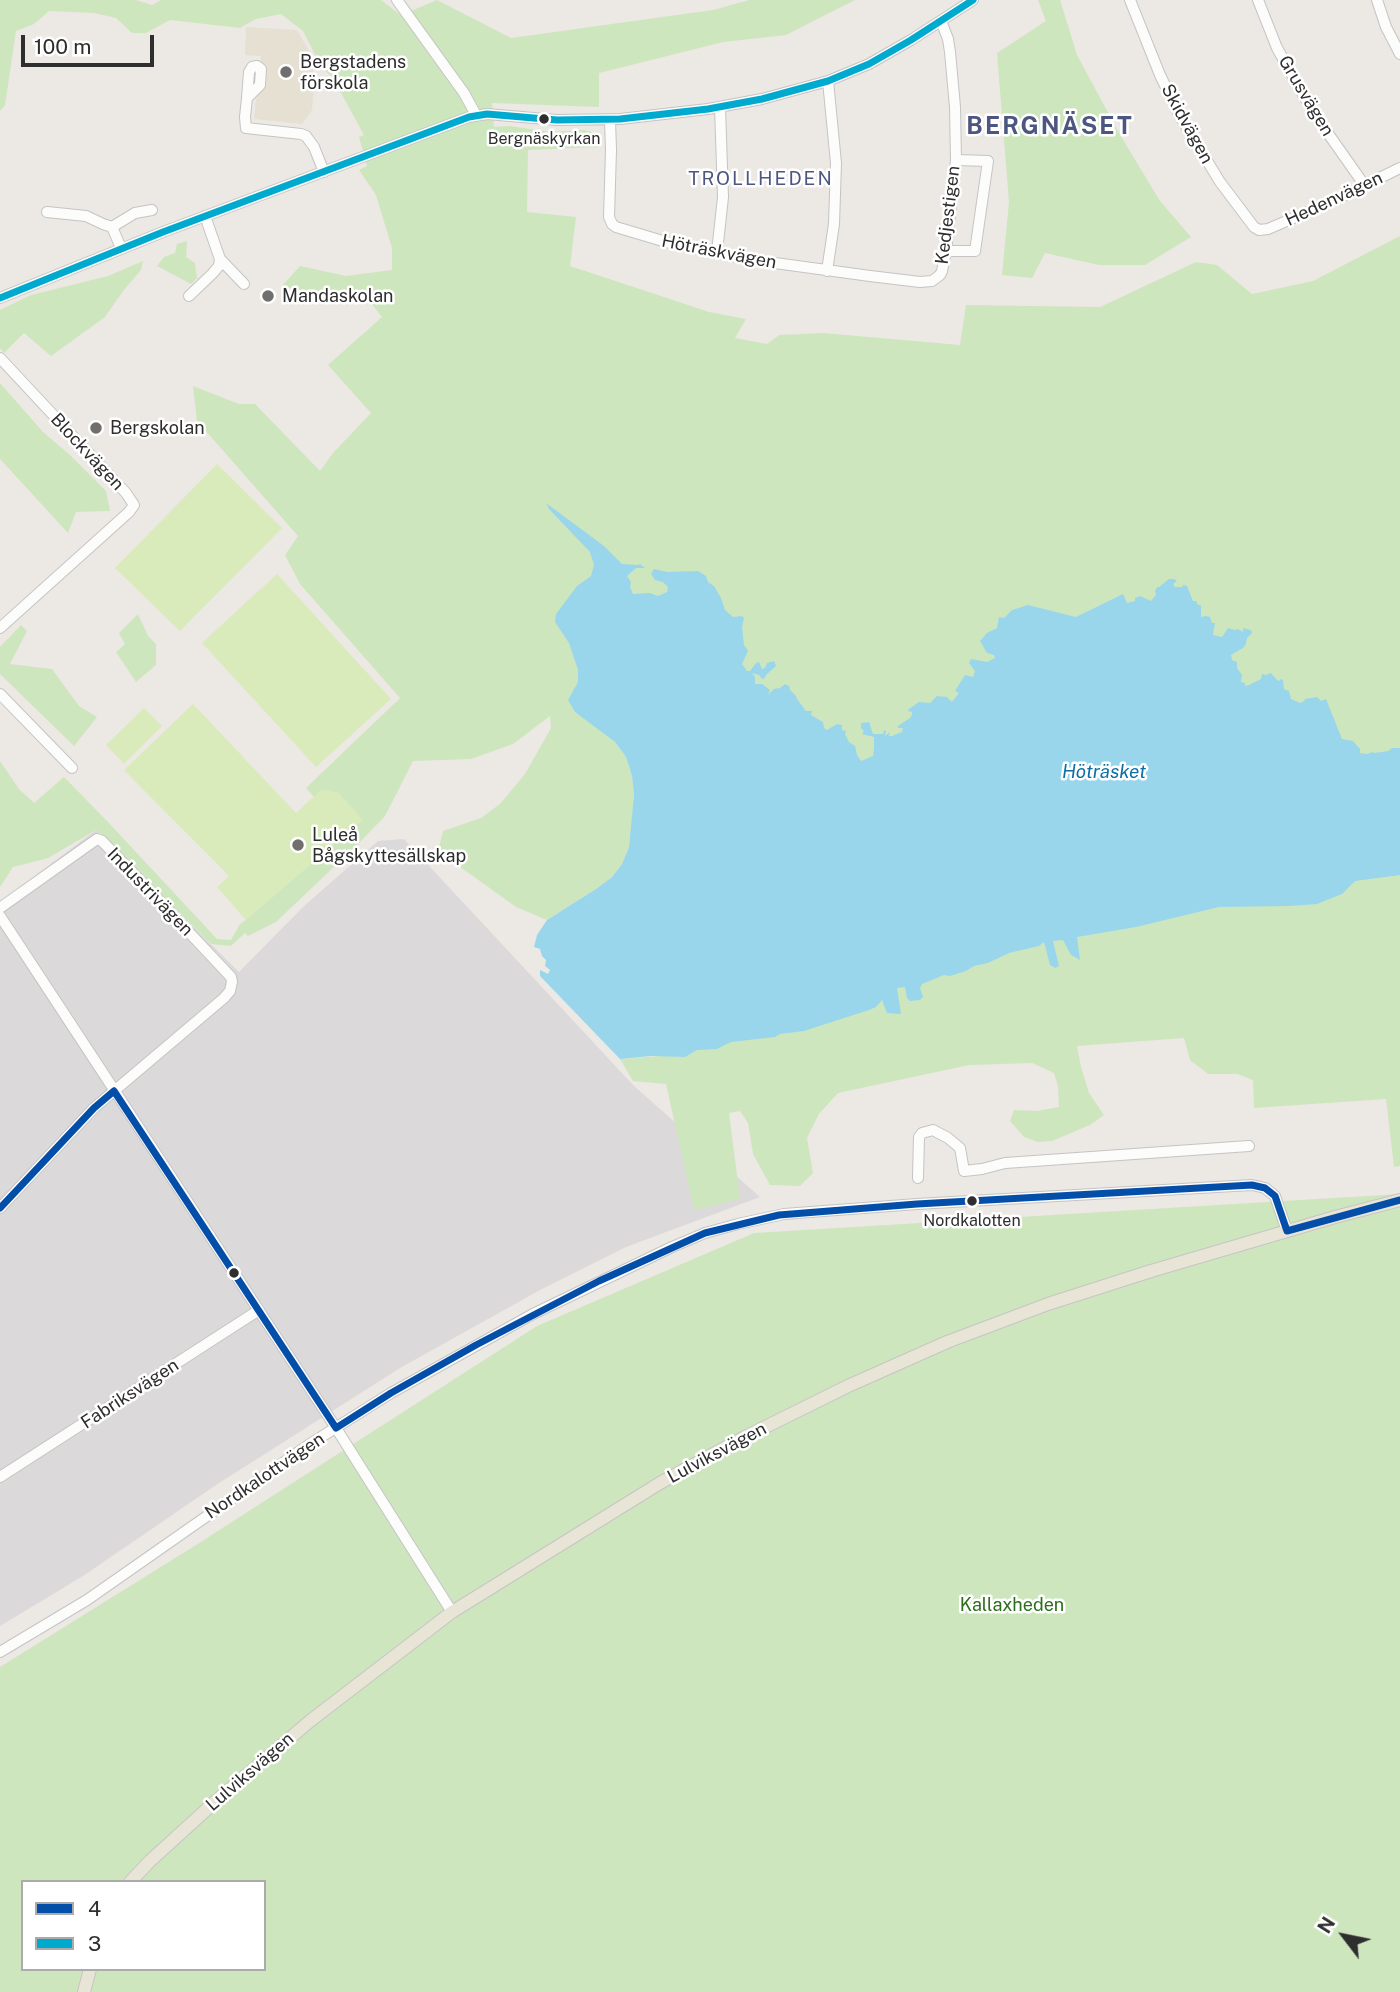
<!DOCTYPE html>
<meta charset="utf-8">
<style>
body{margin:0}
#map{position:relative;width:1400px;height:1992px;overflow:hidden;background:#ece8e4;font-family:"Public Sans",sans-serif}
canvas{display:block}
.legend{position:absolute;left:21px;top:1880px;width:245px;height:91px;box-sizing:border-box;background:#fff;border:2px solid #ababab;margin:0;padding:9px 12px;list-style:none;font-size:21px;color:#2e2e2e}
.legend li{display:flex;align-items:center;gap:14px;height:35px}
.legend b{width:35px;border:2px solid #ababab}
.north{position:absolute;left:1309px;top:1901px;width:70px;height:70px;-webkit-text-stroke:5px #fff;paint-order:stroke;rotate:302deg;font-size:19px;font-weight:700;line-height:28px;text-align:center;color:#2e2e2e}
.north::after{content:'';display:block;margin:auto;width:24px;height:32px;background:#2e2e2e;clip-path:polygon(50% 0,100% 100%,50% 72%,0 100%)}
.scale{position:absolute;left:21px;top:35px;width:133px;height:32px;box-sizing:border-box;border:4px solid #2e2e2e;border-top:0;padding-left:9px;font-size:21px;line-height:24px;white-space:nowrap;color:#2e2e2e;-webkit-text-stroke:5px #fff;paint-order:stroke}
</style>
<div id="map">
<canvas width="1400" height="1992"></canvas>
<ul class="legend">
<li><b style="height:9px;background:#034ea9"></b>4</li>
<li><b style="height:9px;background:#00a9ce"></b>3</li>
</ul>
<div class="north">N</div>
<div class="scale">100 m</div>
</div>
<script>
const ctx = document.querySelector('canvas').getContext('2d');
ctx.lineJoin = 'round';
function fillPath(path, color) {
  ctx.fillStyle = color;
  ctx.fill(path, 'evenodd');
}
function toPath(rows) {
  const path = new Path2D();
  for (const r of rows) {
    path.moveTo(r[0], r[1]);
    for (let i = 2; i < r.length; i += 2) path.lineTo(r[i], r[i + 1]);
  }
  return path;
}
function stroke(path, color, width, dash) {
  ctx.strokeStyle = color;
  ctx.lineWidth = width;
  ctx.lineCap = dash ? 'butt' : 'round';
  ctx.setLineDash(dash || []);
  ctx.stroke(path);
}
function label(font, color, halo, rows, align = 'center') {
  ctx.font = font + ' "Public Sans",sans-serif';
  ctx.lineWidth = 5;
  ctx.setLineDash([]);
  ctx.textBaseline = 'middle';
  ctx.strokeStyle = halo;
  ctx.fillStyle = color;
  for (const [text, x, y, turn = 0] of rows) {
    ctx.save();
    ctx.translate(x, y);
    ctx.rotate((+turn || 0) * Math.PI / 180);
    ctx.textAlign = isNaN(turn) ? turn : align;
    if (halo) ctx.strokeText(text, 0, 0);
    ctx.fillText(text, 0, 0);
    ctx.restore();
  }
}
fillPath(toPath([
 [96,830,239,972,303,907,378,841,404,839,634,1086,760,1197,626,1247,540,1290,400,1368,216,1485,83,1576,0,1626,0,902]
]), '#dcd9db');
fillPath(toPath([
 [246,27,297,30,312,56,314,87,312,110,302,124,254,119,261,56,245,55]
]), '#e6e0d3');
fillPath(toPath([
 [0,0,136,0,152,5,161,0,381,0,431,38,411,11,437,0,511,38,713,10,749,0,855,0,786,35,723,42,599,73,599,107,492,103,494,127,510,126,551,132,584,130,599,134,599,147,528,150,527,212,576,217,570,266,709,312,746,319,735,338,767,344,779,335,823,333,960,345,966,305,1100,307,1196,262,1217,265,1252,294,1313,281,1400,236,1400,1166,1394,1167,1386,1099,1254,1108,1253,1080,1237,1074,1208,1074,1190,1060,1184,1038,1077,1046,1081,1067,1089,1093,1104,1115,1090,1125,1052,1141,1038,1142,1024,1137,1010,1121,1014,1110,1037,1111,1059,1107,1058,1086,1054,1073,1032,1063,969,1065,838,1093,819,1114,807,1138,813,1173,800,1186,770,1185,753,1154,748,1123,740,1111,729,1113,740,1199,694,1210,666,1084,633,1081,620,1059,660,1056,643,707,597,728,615,742,626,757,632,776,634,795,632,823,629,847,622,864,612,877,596,889,547,920,516,907,438,851,443,831,481,818,500,804,525,774,551,728,550,716,513,744,471,759,413,761,385,816,360,842,276,922,248,936,245,933,231,946,211,944,96,830,48,858,13,867,0,887,0,761,19,789,34,803,64,777,107,821,217,939,231,940,240,924,246,920,229,876,314,797,306,788,400,698,300,584,285,555,298,536,197,421,193,386,239,404,255,404,320,471,333,453,371,413,328,365,382,317,366,297,331,298,282,286,300,266,346,276,392,270,392,248,376,195,359,170,367,166,359,137,364,135,333,78,322,68,303,31,281,14,256,19,240,28,170,20,146,33,132,33,116,18,94,13,49,11,34,24,16,31,5,105,0,111],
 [1038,0,1060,0,1077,55,1119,133,1160,201,1191,237,1145,265,1099,265,1045,253,1032,278,1002,275,1009,202,997,53,1046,21],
 [187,241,186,257,195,263,197,278,191,284,157,266,164,257,175,253,177,244],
 [143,261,141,270,123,291,105,317,51,356,24,333,4,353,0,348,0,310,31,295,108,276],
 [0,383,43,432,70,455,106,491,110,511,76,512,68,533,0,459],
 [138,614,148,636,156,644,156,665,136,682,116,652,125,644,119,633],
 [21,625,27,631,10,664,52,669,79,706,97,717,74,746,0,674,0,647],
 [1400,1194,1400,1992,0,1992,0,1667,196,1545,537,1326,754,1233],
 [23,1882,264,1882,264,1969,23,1969]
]), '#cee6be');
fillPath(toPath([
 [217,464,282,528,180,631,115,568],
 [277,574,391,699,316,767,202,643],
 [193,704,296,813,322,789,339,793,363,820,246,920,217,887,229,876,124,770],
 [144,708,162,726,124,764,106,745]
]), '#d9eabb');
fillPath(toPath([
 [546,503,604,546,622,564,638,565,640,564,645,568,636,568,627,576,631,582,630,587,633,594,650,593,658,596,667,592,668,587,663,582,655,580,651,574,654,569,667,572,698,571,706,576,708,582,714,586,721,598,725,610,733,617,742,616,744,618,742,627,744,645,748,651,742,664,747,671,750,671,756,663,759,662,762,669,765,668,767,663,774,661,776,666,766,675,765,678,762,679,759,675,752,673,755,677,755,684,762,684,770,690,768,695,774,689,780,688,785,684,789,686,790,690,796,696,797,699,806,711,812,711,811,715,823,722,824,728,827,730,837,724,842,725,842,730,846,731,845,734,849,742,855,746,857,755,861,761,873,756,874,749,874,737,862,734,864,731,861,728,861,723,869,722,873,734,883,734,884,730,886,731,885,736,890,732,889,736,892,736,902,732,903,728,898,728,898,726,910,718,912,715,912,712,908,711,909,709,919,702,930,703,937,696,947,697,952,702,959,693,955,691,965,675,973,677,975,671,969,663,971,659,987,662,995,658,994,655,987,653,980,641,987,633,997,628,999,617,1004,618,1012,610,1028,605,1076,617,1123,594,1127,603,1135,601,1135,598,1140,596,1151,601,1156,595,1155,591,1157,587,1159,587,1169,579,1174,579,1177,581,1173,584,1175,587,1182,587,1183,585,1187,586,1193,601,1196,601,1198,605,1201,605,1201,617,1206,616,1210,617,1212,623,1215,623,1213,635,1222,637,1228,628,1234,630,1238,629,1243,632,1243,628,1251,630,1252,633,1247,638,1246,644,1243,648,1231,655,1232,660,1237,662,1237,668,1242,675,1241,682,1245,683,1245,686,1249,685,1261,679,1262,674,1266,675,1271,673,1277,680,1280,681,1280,679,1283,680,1284,689,1289,691,1291,699,1300,703,1304,701,1305,699,1317,697,1321,701,1326,699,1342,739,1353,741,1360,749,1360,753,1367,754,1372,752,1375,753,1388,751,1392,748,1400,748,1400,875,1355,881,1342,894,1317,904,1290,906,1219,907,1136,927,1077,937,1080,960,1071,955,1063,940,1053,941,1059,966,1055,968,1050,965,1044,942,1039,946,1009,953,988,963,974,966,966,971,950,976,944,975,922,984,920,988,923,997,920,1000,910,1001,907,998,905,987,897,988,901,1014,887,1013,882,1000,876,1007,869,1010,804,1031,780,1034,775,1037,731,1042,717,1049,697,1050,685,1057,651,1056,620,1059,540,976,540,970,548,974,550,970,545,966,546,960,542,956,540,949,534,947,537,935,547,920,596,889,612,877,622,864,629,847,634,795,632,776,626,757,615,742,575,712,568,700,578,682,578,670,569,643,555,622,556,614,577,586,591,576,594,565,590,552,549,509]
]), '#99d6ec');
const minor = toPath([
 [397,0,464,93,476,115],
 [1130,0,1160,75,1181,118,1220,182,1254,227,1259,230,1268,229,1333,201,1400,168],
 [1258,0,1277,48,1313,112,1365,186],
 [1377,0,1386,27,1400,54],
 [247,98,260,85,261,69,257,66,252,67,249,72,247,98,245,117,246,128,301,134,306,136,314,147,324,172],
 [610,120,611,150,609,217,612,224,616,227,666,242,746,259,870,276,920,282,932,281,940,275,942,271,946,251,956,160,955,107,950,52,948,39,941,21],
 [47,212,86,216,103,224,112,227,121,248],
 [205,216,220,259,244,284],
 [112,227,135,213,152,210],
 [946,251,975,251,988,161,956,160],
 [717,252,723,197,720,107],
 [827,271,834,224,836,163,828,81],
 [189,296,212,274,219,266,220,259],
 [0,298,163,232,469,117,487,114,557,120,620,119,708,109,762,99,828,81,869,64,911,40,973,0],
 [0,358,126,493,134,505,129,512,0,628],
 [0,694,72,768],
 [0,908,97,839,102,841,153,894,231,977,232,982,230,991,224,998,94,1108,0,1208],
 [0,916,336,1428,452,1612],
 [918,1178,919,1137,922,1133,933,1130,948,1138,960,1148,964,1171,982,1169,1005,1163,1249,1146],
 [0,1477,259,1310],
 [0,1652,87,1600,310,1444,391,1393,533,1314,672,1247,705,1233,738,1224,784,1214,917,1204,1252,1185,1265,1188,1275,1196,1287,1231]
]);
const major = toPath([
 [130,1882,150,1861,217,1800,310,1721,452,1612,660,1483,743,1438,848,1386,947,1342,1048,1304,1151,1271,1335,1217,1400,1200],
 [84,1992,90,1969]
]);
stroke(minor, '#c5c4c5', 12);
stroke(major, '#c6c5c4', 14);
stroke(minor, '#fcfcfb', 10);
stroke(major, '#e8e4d6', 12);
stroke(toPath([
 [114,1091,336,1428],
 [0,1208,94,1108,114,1091],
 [1287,1231,1400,1200],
 [336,1428,391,1393,476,1345,599,1281,705,1233,779,1215,917,1204,1252,1185,1265,1188,1275,1196,1287,1231]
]), '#034ea9', 7);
stroke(toPath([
 [0,298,163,232,469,117,487,114,557,120,620,119,708,109,762,99,828,81,869,64,911,40,973,0]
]), '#00a9ce', 7);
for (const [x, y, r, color] of [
 [286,72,7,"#706f6e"],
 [544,119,6,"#2e2e2e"],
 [268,296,7,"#706f6e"],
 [96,428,7,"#706f6e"],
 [298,845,7,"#706f6e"],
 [972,1201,6,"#2e2e2e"],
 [234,1273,6,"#2e2e2e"]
]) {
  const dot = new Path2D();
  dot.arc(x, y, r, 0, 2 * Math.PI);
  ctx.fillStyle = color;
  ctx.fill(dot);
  stroke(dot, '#fff', 2.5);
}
label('16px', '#2e2e2e', '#fff', [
 ["Bergnäskyrkan",544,139],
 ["Nordkalotten",972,1221]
]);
label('18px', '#2e2e2e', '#fff', [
 ["Bergstadens",300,62],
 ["förskola",300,83],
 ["Mandaskolan",282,296],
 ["Bergskolan",110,428],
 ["Luleå",312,835],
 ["Bågskyttesällskap",312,856]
], 'left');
label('18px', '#2e2e2e', '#fff', [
 ["Grusvägen",1306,96,59],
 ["Skidvägen",1187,124,61],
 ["Hedenvägen",1334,199,-25],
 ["Kedjestigen",948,215,-83],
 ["Höträskvägen",719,252,11],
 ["Blockvägen",87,452,47],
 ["Industrivägen",150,892,46],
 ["Fabriksvägen",130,1394,-33],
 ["Lulviksvägen",717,1453,-28],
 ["Nordkalottvägen",265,1476,-34],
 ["Lulviksvägen",250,1772,-41]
]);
label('18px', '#2c6e1b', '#fff', [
 ["Kallaxheden",1012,1605]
]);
ctx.letterSpacing = '2px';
label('19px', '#4d5680', '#fff', [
 ["TROLLHEDEN",761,179]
]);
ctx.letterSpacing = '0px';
label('italic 19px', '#0d6fa3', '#fff', [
 ["Höträsket",1104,772]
]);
ctx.letterSpacing = '2px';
label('bold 24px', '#4d5680', '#fff', [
 ["BERGNÄSET",1050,127]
]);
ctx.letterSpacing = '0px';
</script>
